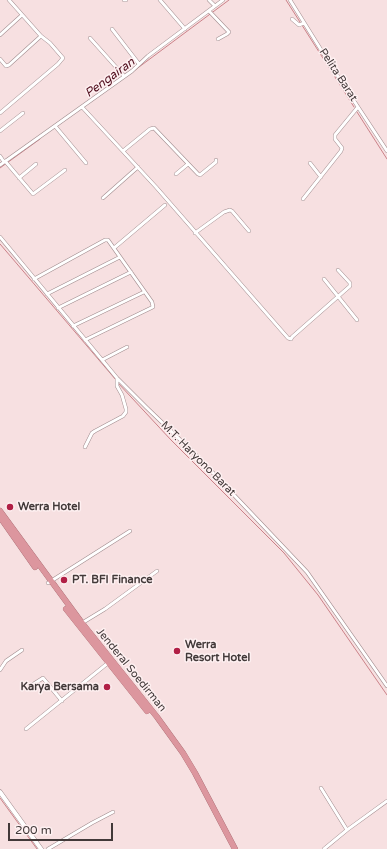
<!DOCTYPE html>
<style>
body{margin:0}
#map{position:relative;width:387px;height:849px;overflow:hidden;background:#f7e0e1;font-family:"Varela Round",sans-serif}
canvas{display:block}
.scale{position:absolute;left:8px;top:823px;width:105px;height:18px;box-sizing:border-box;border:2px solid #423939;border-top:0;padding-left:5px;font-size:12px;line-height:14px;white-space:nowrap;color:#423939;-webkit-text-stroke:3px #fef0f1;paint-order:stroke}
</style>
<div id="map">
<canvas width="387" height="849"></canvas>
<div class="scale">200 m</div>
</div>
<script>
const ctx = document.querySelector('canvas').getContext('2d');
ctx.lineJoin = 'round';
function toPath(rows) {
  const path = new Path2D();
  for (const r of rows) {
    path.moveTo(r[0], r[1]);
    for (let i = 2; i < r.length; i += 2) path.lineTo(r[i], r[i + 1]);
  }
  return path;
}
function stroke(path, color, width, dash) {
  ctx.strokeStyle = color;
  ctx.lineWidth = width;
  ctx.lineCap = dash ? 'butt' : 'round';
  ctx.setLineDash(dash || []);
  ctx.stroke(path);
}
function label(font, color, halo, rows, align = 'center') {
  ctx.font = font + ' "Varela Round",sans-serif';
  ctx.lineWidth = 3;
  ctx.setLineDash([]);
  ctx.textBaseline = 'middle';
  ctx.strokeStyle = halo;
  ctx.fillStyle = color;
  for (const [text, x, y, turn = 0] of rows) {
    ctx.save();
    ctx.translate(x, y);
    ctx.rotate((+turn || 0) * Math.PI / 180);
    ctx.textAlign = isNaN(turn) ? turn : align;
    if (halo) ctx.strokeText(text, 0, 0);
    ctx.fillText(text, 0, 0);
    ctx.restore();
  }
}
stroke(toPath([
 [286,0,354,107],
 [135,70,229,0],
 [357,112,387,159],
 [0,168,40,139],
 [0,244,116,380],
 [118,383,171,440,284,553,318,595,387,695],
 [0,798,37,849]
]), '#cb8289', 1);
const minor = toPath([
 [124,0,126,0],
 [160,0,185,29],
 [209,0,215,6],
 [290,0,333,69,387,151],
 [209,11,229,32,227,34,218,39],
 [292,19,299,25,304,23],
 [112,29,139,64],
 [0,35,22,15],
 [90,38,124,76],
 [0,59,6,66,9,65,41,36],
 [82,107,156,187,288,338,291,339,292,337,350,286,350,283,338,270],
 [0,113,58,64,63,58,50,43,41,36,9,0],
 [55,126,86,163],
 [0,131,23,113],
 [123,151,150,129,154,128,198,174,200,175,216,162,216,160],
 [0,156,4,162],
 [5,161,33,194,65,170],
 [310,163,321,177],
 [0,165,132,71,148,56,223,0],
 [176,174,188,164],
 [19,178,36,164],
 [103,198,138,167],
 [303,199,341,151,342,148,335,139,335,135,358,107],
 [195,233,224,212,230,210,232,211,249,231],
 [0,237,117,378,146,407,196,455,307,572,387,686],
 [114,248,165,205],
 [34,279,105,240,108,240,152,302,153,307,85,340],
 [324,279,357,320],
 [47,294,120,257],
 [58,308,131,272],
 [73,326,144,292],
 [102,360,127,347],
 [85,447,92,433,95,431,123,416,126,412,126,409,122,395,117,386,117,378],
 [48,583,130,531],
 [82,623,105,609,157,571],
 [0,670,6,661,22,650],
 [32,685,43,678,62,701],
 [26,729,108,663],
 [321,788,347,830],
 [48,849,92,823,113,812],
 [324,849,347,830,387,801]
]);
const tertiary = toPath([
 [0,792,41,849]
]);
const trunk = toPath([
 [0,511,82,623,157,717,183,753,195,773,235,849],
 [0,517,35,567],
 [66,609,147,711]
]);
stroke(minor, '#a08b8d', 4);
stroke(tertiary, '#a08b8d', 5);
stroke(trunk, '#a1656b', 6);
stroke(minor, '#fff', 3);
stroke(tertiary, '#fff', 4);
stroke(trunk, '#dc969e', 5.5);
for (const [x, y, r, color] of [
 [10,507,4,"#b11f45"],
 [64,580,4,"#b11f45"],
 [177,651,4,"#b11f45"],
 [107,687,4,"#b11f45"]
]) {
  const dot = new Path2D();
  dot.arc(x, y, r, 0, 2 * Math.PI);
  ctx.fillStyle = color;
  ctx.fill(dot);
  stroke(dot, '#fef0f1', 1.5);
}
label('11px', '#423939', '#fef0f1', [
 ["Pelita Barat",338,75,57],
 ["M.T. Haryono Barat",198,459,45],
 ["Jenderal Soedirman",131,670,51]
]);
label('bold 11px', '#423939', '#fef0f1', [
 ["Werra Hotel",18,507],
 ["PT. BFI Finance",72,580],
 ["Werra",185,645],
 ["Resort Hotel",185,658],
 ["Karya Bersama",99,687,"right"]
], 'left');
label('italic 12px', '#4e0b1b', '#fef0f1', [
 ["Pengairan",110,78,-36]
]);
</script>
